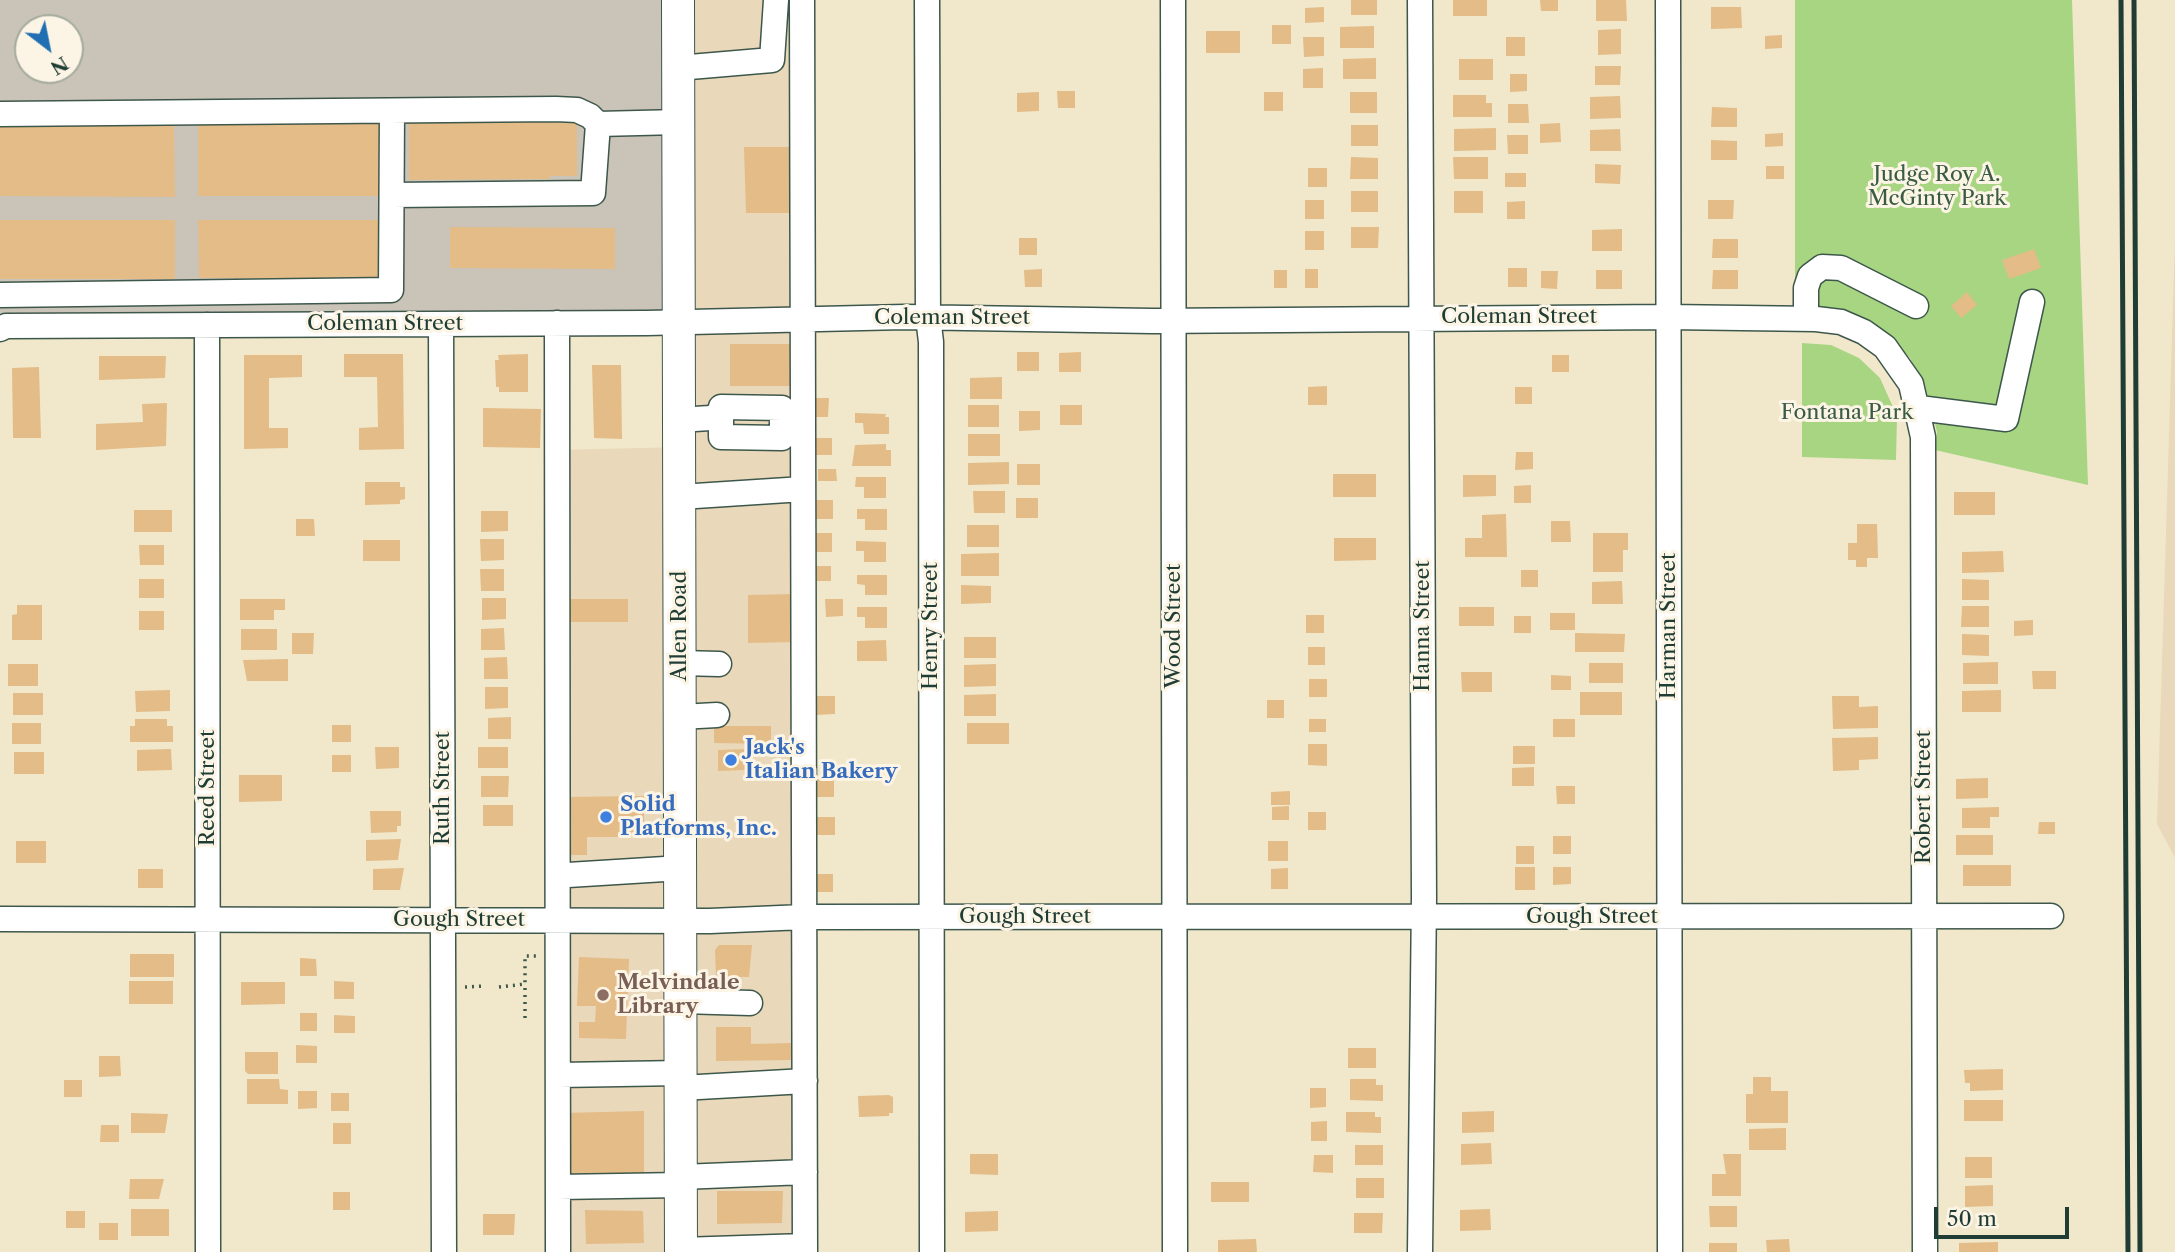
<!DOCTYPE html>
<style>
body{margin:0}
#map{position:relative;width:2175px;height:1252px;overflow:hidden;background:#f1e8cc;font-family:"Libre Caslon Text",serif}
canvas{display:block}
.north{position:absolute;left:14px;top:14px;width:70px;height:70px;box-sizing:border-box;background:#fcf5e5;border:2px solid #a4ab9e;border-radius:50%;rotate:148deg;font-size:19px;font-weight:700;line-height:28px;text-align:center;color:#1f3d34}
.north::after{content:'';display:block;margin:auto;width:24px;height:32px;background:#1f6fb2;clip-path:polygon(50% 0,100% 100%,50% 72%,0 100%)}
.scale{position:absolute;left:1934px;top:1207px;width:135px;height:32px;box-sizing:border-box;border:4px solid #1f3d34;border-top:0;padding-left:9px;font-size:21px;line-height:24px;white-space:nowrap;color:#1f3d34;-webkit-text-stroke:5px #fcf5e5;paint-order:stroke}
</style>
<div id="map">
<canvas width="2175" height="1252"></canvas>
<div class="north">N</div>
<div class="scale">50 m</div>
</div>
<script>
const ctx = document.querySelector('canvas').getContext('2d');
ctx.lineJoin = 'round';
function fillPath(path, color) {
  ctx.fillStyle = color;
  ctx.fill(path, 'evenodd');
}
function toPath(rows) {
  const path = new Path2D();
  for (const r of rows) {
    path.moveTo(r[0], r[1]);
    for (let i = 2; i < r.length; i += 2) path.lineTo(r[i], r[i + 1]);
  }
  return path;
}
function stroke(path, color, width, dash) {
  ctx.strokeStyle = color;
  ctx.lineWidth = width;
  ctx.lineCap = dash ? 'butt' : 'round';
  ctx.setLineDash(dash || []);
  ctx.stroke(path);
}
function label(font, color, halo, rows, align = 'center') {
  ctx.font = font + ' "Libre Caslon Text",serif';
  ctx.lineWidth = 6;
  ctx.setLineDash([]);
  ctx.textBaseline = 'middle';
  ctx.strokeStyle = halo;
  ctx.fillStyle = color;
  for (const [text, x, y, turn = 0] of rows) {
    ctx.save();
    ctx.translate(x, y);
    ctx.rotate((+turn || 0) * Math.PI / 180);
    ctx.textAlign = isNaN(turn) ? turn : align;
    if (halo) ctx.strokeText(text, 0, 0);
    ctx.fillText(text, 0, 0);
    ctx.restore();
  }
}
fillPath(toPath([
 [678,0,802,0,805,1252,558,1252,558,450,679,447],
 [2175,238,2175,858,2157,824]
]), '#ead8ba');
fillPath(toPath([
 [0,0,678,0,679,320,0,329],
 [28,28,70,28,70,70,28,70]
]), '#cac3b8');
fillPath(toPath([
 [1795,0,2072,0,2088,485,1935,450,1937,432,1929,400,1910,358,1876,325,1834,310,1795,306],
 [1802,343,1831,345,1859,358,1880,378,1897,416,1896,460,1802,457]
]), '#a8d582');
fillPath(toPath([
 [1351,0,1377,0,1377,15,1351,15],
 [1453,0,1487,0,1487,16,1453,16],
 [1540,0,1558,0,1558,11,1541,11],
 [1596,0,1626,0,1627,21,1596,21],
 [1324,7,1324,22,1305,23,1305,8],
 [1711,7,1741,7,1742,28,1711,29],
 [1272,25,1291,25,1291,44,1272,44],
 [1374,26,1374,48,1340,48,1340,27],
 [1621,29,1621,54,1598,55,1598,30],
 [1206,31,1240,31,1240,53,1206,53],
 [1782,35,1782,48,1765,49,1765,36],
 [1303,37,1324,37,1324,56,1304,57],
 [1506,37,1525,37,1525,56,1506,56],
 [1376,58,1376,79,1343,79,1343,59],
 [1459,59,1493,59,1493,80,1459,80],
 [1595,66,1621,66,1620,85,1595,85],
 [1323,68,1323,88,1303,88,1303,69],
 [1510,74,1527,74,1527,91,1510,92],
 [1057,91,1075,91,1075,108,1058,108],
 [1039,92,1039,111,1017,112,1017,93],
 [1264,92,1283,92,1283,111,1264,111],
 [1350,92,1377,92,1377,113,1350,113],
 [1453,95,1486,95,1486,103,1492,103,1492,117,1453,117],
 [1620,96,1621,118,1590,119,1590,97],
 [1508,104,1528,104,1529,123,1508,123],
 [1712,107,1737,108,1737,127,1711,127],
 [382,120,382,196,198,196,198,121],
 [409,120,549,120,550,123,577,123,577,176,550,176,550,179,409,180],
 [0,122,174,122,175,197,0,196],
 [1560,123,1561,142,1540,143,1540,124],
 [1351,125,1378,125,1378,146,1351,146],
 [1496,128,1496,150,1454,151,1454,129],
 [1620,129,1621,151,1590,151,1590,130],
 [1783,133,1783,146,1765,147,1765,134],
 [1507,135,1528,135,1528,154,1508,154],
 [1711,140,1737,141,1737,160,1711,160],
 [744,147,795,147,796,213,746,213],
 [1351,157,1378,158,1378,179,1350,179],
 [1453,157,1488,157,1488,179,1454,179],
 [1595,164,1621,165,1620,184,1595,183],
 [1766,166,1784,166,1784,179,1766,179],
 [1308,168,1327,168,1327,187,1308,187],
 [1505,173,1526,173,1526,187,1505,187],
 [1351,191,1378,191,1378,212,1351,212],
 [1454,191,1483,191,1483,213,1454,213],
 [1305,200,1324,200,1324,219,1305,219],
 [1708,200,1734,200,1733,219,1708,219],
 [1525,201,1525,219,1507,219,1507,202],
 [0,220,175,220,175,279,0,279],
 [198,220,381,220,381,278,199,278],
 [450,227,615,228,615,269,450,268],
 [1351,227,1379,227,1378,248,1351,248],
 [1622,229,1622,251,1592,251,1592,230],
 [1305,231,1324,231,1324,250,1305,250],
 [1019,238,1037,238,1037,255,1019,255],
 [1713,239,1738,239,1738,258,1712,258],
 [2034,249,2041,268,2009,279,2002,260],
 [1508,268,1527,268,1527,287,1508,287],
 [1042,269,1042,287,1025,287,1024,270],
 [1305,269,1318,269,1318,288,1305,288],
 [1274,270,1287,270,1287,288,1274,288],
 [1596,270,1622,270,1622,289,1596,289],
 [1713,270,1738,270,1738,289,1712,289],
 [1541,271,1558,271,1557,289,1541,288],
 [1967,292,1977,305,1961,318,1951,306],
 [730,344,791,344,791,386,730,386],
 [1017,352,1039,352,1039,371,1017,371],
 [1081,352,1081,372,1059,372,1059,353],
 [344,354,403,354,404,449,359,450,359,428,378,427,377,377,344,377],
 [528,354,528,392,499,392,499,387,496,387,495,360,499,360,498,355],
 [244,355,302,355,302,377,269,378,269,428,288,428,288,448,244,449],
 [1552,355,1569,355,1569,372,1552,372],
 [99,356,166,356,165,378,99,380],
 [592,365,621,365,622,439,594,438],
 [39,367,41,438,13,438,12,368],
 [1002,377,1002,399,970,399,970,378],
 [1327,386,1327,405,1308,405,1308,387],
 [1515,387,1532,387,1532,404,1515,404],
 [812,398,829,398,828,417,812,417],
 [167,403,166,446,96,450,96,424,143,422,142,404],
 [968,405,999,405,999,427,968,427],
 [1060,405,1082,405,1082,425,1060,425],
 [483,408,541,409,540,448,483,447],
 [1019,411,1040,411,1040,430,1019,431],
 [855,413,886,414,885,417,889,417,889,434,864,434,863,423,855,423],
 [968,434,1000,434,1000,456,968,456],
 [815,438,832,438,832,455,815,455],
 [886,444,886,450,891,450,891,466,852,466,855,445],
 [1516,452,1533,452,1533,469,1515,470],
 [1009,462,1009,484,968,485,968,463],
 [1017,464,1040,464,1040,485,1017,485],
 [818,469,836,469,837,481,818,481],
 [1333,474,1376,474,1376,497,1333,497],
 [1463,475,1496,475,1496,496,1463,497],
 [856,477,886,477,886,498,864,498,864,487,855,487],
 [365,482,400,482,400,487,405,487,405,499,400,500,400,504,365,505],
 [1531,485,1531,503,1514,503,1514,486],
 [973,491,1005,491,1005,513,974,513],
 [1954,492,1995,492,1995,515,1954,515],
 [1016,498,1038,498,1038,518,1016,518],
 [813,500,833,500,833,519,813,519],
 [857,509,887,509,887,530,865,530,865,519,857,519],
 [134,510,172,510,172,532,134,532],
 [481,511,508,511,508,531,481,532],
 [1506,514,1507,557,1465,557,1465,538,1482,538,1482,515],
 [296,519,314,519,315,536,296,536],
 [1551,521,1570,521,1571,542,1551,542],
 [1857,524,1877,524,1878,558,1867,558,1867,567,1856,567,1856,560,1848,560,1848,543,1857,543],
 [967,525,999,525,999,547,967,547],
 [812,533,832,533,832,552,812,552],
 [1593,533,1628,533,1628,550,1623,550,1623,572,1593,572],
 [1334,538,1376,538,1376,560,1334,561],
 [480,539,504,539,504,560,481,561],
 [363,540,400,540,400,561,363,561],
 [856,541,886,542,886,562,864,562,864,551,856,551],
 [139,545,164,545,164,565,140,565],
 [2003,551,2004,572,1962,573,1962,552],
 [999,553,999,576,961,576,961,554],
 [812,566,831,566,831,581,812,581],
 [480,569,504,569,504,591,481,591],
 [1521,570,1538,570,1538,587,1521,587],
 [857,575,887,575,887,595,865,595,865,585,857,584],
 [139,579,164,579,164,598,139,598],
 [1962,579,1989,580,1989,600,1962,600],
 [1622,581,1623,604,1592,604,1592,582],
 [961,585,991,586,991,603,961,604],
 [797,594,797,642,748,643,748,595],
 [482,598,506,598,506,619,482,620],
 [240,599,285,599,285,610,274,610,274,620,240,620],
 [565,599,628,599,628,622,566,622],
 [825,599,843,599,843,616,826,617],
 [17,605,42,605,42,640,12,640,12,615,17,614],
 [1962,606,1989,606,1989,627,1961,627],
 [857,607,887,607,887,628,865,628,865,617,857,617],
 [1459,607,1494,607,1494,626,1459,626],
 [139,611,164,611,164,630,139,630],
 [1550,613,1575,613,1575,630,1550,630],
 [1306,615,1324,615,1324,633,1306,633],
 [1514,616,1531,616,1531,633,1514,633],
 [2033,620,2033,635,2014,636,2014,621],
 [504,628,505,650,481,650,481,629],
 [241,629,277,629,277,650,241,650],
 [292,633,314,633,313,654,292,654],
 [1575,633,1625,634,1624,652,1575,652],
 [1962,634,1989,635,1989,656,1962,655],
 [964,637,996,637,996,658,964,658],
 [886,640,887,661,857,661,857,641],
 [1308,647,1325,647,1325,665,1308,665],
 [507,657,508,679,484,679,484,658],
 [288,659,288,681,247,681,243,660],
 [1998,662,1998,684,1963,684,1963,663],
 [1589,663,1623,663,1623,683,1589,683],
 [8,664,38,664,38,686,8,686],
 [996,664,996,686,964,687,964,665],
 [2032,671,2056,671,2056,689,2033,689],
 [1461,672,1492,672,1492,692,1462,692],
 [1551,675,1571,676,1571,690,1551,690],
 [1309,679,1327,679,1327,697,1309,697],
 [485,687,508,687,508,708,485,709],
 [170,690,170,711,136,712,135,691],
 [2001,690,2001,712,1962,712,1962,691],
 [1580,692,1622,692,1622,715,1580,715],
 [13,693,43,693,43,715,13,715],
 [996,694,996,716,964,716,964,695],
 [815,696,835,696,835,714,815,715],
 [1832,696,1859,696,1859,707,1878,706,1878,728,1833,729],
 [1267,700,1284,700,1284,718,1267,718],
 [511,717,511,739,488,739,488,718],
 [135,719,167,719,167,726,173,726,173,742,130,742,130,726,135,726],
 [1309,719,1326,719,1326,732,1309,732],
 [1553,719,1575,719,1575,737,1553,737],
 [12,723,41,723,41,744,12,744],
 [967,723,1009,723,1009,744,967,744],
 [332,725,351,725,351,742,332,742],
 [714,726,771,726,771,744,714,743],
 [1878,737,1878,759,1859,760,1859,770,1833,771,1832,738],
 [1308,744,1327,744,1327,766,1308,765],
 [1513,746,1535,746,1535,764,1513,764],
 [375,747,399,747,399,768,376,769],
 [478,747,508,747,508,768,478,768],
 [171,749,172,770,137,771,137,750],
 [744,749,745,770,718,771,718,750],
 [14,752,44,752,44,774,14,774],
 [332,755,351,755,351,772,332,772],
 [1534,767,1534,786,1512,786,1512,768],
 [239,775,282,775,282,801,239,802],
 [481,776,509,776,508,797,481,797],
 [1988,778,1988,798,1956,799,1956,779],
 [814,779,834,779,834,797,814,797],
 [1556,786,1575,786,1575,804,1557,804],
 [1290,791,1290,805,1271,805,1271,792],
 [644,796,644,837,587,837,587,855,567,855,567,797],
 [483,805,513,805,513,826,483,826],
 [1289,806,1289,820,1272,820,1272,807],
 [1999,807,1999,817,1990,817,1990,828,1962,828,1962,808],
 [370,811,401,811,401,826,397,826,397,832,371,833],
 [1308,812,1326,812,1326,830,1308,830],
 [814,817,835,817,835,835,814,835],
 [2039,822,2055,822,2055,834,2038,834],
 [1956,835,1993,835,1993,855,1956,855],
 [1553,836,1571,836,1571,854,1553,854],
 [401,839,398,860,366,861,366,840],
 [16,841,46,841,46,863,16,863],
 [1268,841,1288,841,1288,861,1268,861],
 [1516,846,1534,846,1534,864,1516,864],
 [1963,865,2011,865,2011,886,1963,886],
 [1515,867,1535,867,1535,890,1515,890],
 [1553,867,1571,867,1571,884,1553,885],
 [404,868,400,890,373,890,373,869],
 [1288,868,1288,889,1271,889,1271,869],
 [138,869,163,869,163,888,138,888],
 [813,874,833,874,833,892,813,892],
 [719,945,752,945,749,977,716,977,715,950],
 [130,954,174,954,174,977,130,977],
 [579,957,629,959,626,1039,579,1038,579,1022,595,1022,596,1006,577,1006],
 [300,958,316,959,317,976,300,976],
 [129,981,173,981,173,1004,129,1004],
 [334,981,354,982,354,999,334,999],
 [241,982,285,982,285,1004,241,1005],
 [300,1013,317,1013,317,1031,300,1031],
 [334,1015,355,1016,355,1033,334,1033],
 [716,1027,751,1027,751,1044,791,1043,791,1060,716,1061],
 [296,1045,317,1046,317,1063,296,1063],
 [1348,1048,1376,1048,1376,1068,1348,1068],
 [245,1052,278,1052,278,1074,248,1074,245,1071],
 [99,1056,120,1056,121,1076,99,1077],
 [2003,1069,2003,1090,1970,1091,1970,1083,1965,1083,1964,1070],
 [1753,1077,1771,1077,1771,1091,1788,1091,1788,1123,1746,1123,1746,1094,1753,1094],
 [247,1079,279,1079,280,1089,288,1090,288,1104,247,1104],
 [1350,1079,1376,1079,1376,1085,1383,1085,1383,1101,1350,1100],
 [64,1080,82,1080,82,1097,64,1097],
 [1310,1088,1326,1088,1326,1107,1310,1108],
 [298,1091,317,1091,317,1108,298,1109],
 [331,1093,349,1093,349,1111,331,1111],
 [889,1095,893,1097,893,1113,889,1113,889,1116,859,1117,858,1096],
 [1964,1100,2003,1100,2003,1121,1964,1121],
 [644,1111,644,1177,566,1177,563,1113],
 [1494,1111,1494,1132,1462,1133,1462,1112],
 [1346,1112,1375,1112,1375,1117,1381,1117,1381,1133,1346,1132],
 [131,1113,168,1114,165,1133,131,1133],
 [1327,1121,1327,1141,1311,1141,1311,1122],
 [333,1123,351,1123,351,1144,333,1144],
 [101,1125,119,1125,119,1142,100,1142],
 [1786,1128,1786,1150,1749,1150,1749,1129],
 [1491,1143,1492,1164,1461,1165,1461,1144],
 [1355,1145,1383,1145,1383,1165,1355,1165],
 [970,1154,998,1154,998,1175,970,1174],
 [1723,1154,1741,1154,1741,1196,1712,1196,1712,1174,1726,1174],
 [1314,1155,1333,1155,1333,1173,1313,1172],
 [1965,1157,1992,1157,1992,1178,1965,1178],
 [1356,1178,1384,1178,1384,1198,1356,1198],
 [130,1179,164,1179,159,1199,129,1199],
 [1211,1182,1249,1182,1249,1202,1211,1202],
 [1993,1185,1993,1206,1965,1207,1965,1186],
 [717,1191,783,1191,782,1223,717,1224],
 [333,1192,350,1192,350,1210,333,1210],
 [1709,1206,1737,1206,1737,1227,1710,1227],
 [131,1209,169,1209,169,1236,131,1236],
 [1490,1209,1491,1230,1460,1231,1460,1210],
 [585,1210,643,1211,644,1243,586,1244],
 [66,1211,85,1211,85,1228,66,1228],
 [998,1211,998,1231,965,1232,965,1212],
 [1354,1213,1383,1213,1382,1233,1354,1233],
 [483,1214,515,1214,514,1235,483,1235],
 [99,1223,118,1223,118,1240,99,1240],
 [1256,1239,1257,1252,1218,1252,1218,1240],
 [1789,1239,1790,1252,1767,1252,1766,1240],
 [1998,1242,1998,1252,1959,1252,1959,1243],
 [1709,1243,1737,1243,1737,1252,1709,1252]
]), '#e3bc87');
const minor = toPath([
 [802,0,805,1252],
 [927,0,928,317,931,342,932,1252],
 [1173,0,1175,1252],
 [1668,0,1670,1252],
 [678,68,772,60,776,0],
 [0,114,556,109,577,110,590,116,598,124,679,122],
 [392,195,593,193,598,124],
 [0,295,391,290,392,111],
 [1806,319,1806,288,1810,276,1822,267,1841,268,1916,306],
 [557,323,558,1252],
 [441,324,444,1252],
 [207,325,208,1252],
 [0,329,6,326,647,323,905,317,1152,321,1668,317,1816,319,1841,322,1864,332,1885,347,1911,384,1923,437,1925,1252],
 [1919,408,2006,419,2032,302],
 [679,420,710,418,721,414,721,407,782,408,782,438,721,437,721,414],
 [680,497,803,489],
 [680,663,719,664],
 [680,717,717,715],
 [568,875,681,868],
 [0,919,710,921,804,917,2051,916],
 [681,1001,750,1003],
 [559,1075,681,1073],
 [681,1088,805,1081],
 [681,1177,805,1172],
 [558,1187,681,1185],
 [681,1250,805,1246],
 [1420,1252,1424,897,1420,0]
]);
const major = toPath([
 [678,0,681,1252]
]);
stroke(minor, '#3e574b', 27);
stroke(major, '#3e574b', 34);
stroke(toPath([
 [628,985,647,986],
 [465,987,484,986],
 [499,987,525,984,525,956,536,956],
 [525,1018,525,984]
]), '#3e574b', 3.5, [2, 5]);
stroke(minor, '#fff', 24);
stroke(major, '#fff', 32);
stroke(toPath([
 [2121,0,2128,1252],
 [2134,0,2140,1252]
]), '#1f3d34', 5);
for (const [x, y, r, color] of [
 [731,760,7,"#3f7fe0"],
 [606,817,7,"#3f7fe0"],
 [603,995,7,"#8d6e63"]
]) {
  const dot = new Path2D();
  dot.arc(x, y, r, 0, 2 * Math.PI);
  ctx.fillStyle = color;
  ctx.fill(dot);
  stroke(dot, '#fcf5e5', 2.5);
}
label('21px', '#3a5b44', '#fcf5e5', [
 ["Judge Roy A.",1937,175],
 ["McGinty Park",1937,199],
 ["Fontana Park",1847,413]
]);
label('21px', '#1f3d34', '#fcf5e5', [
 ["Coleman Street",1519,317],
 ["Coleman Street",952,318],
 ["Coleman Street",385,324],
 ["Allen Road",680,626,-90],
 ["Henry Street",931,626,-90],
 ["Wood Street",1174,626,-90],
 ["Hanna Street",1423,626,-90],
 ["Harman Street",1669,626,-90],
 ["Reed Street",208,788,-90],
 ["Ruth Street",443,788,-90],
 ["Robert Street",1924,797,-90],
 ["Gough Street",1025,917],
 ["Gough Street",1592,917],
 ["Gough Street",459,920]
]);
label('bold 21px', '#366cbe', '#fcf5e5', [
 ["Jack's",745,748],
 ["Italian Bakery",745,772],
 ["Solid",620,805],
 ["Platforms, Inc.",620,829]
], 'left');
label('bold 21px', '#785e54', '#fcf5e5', [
 ["Melvindale",617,983],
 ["Library",617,1007]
], 'left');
</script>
